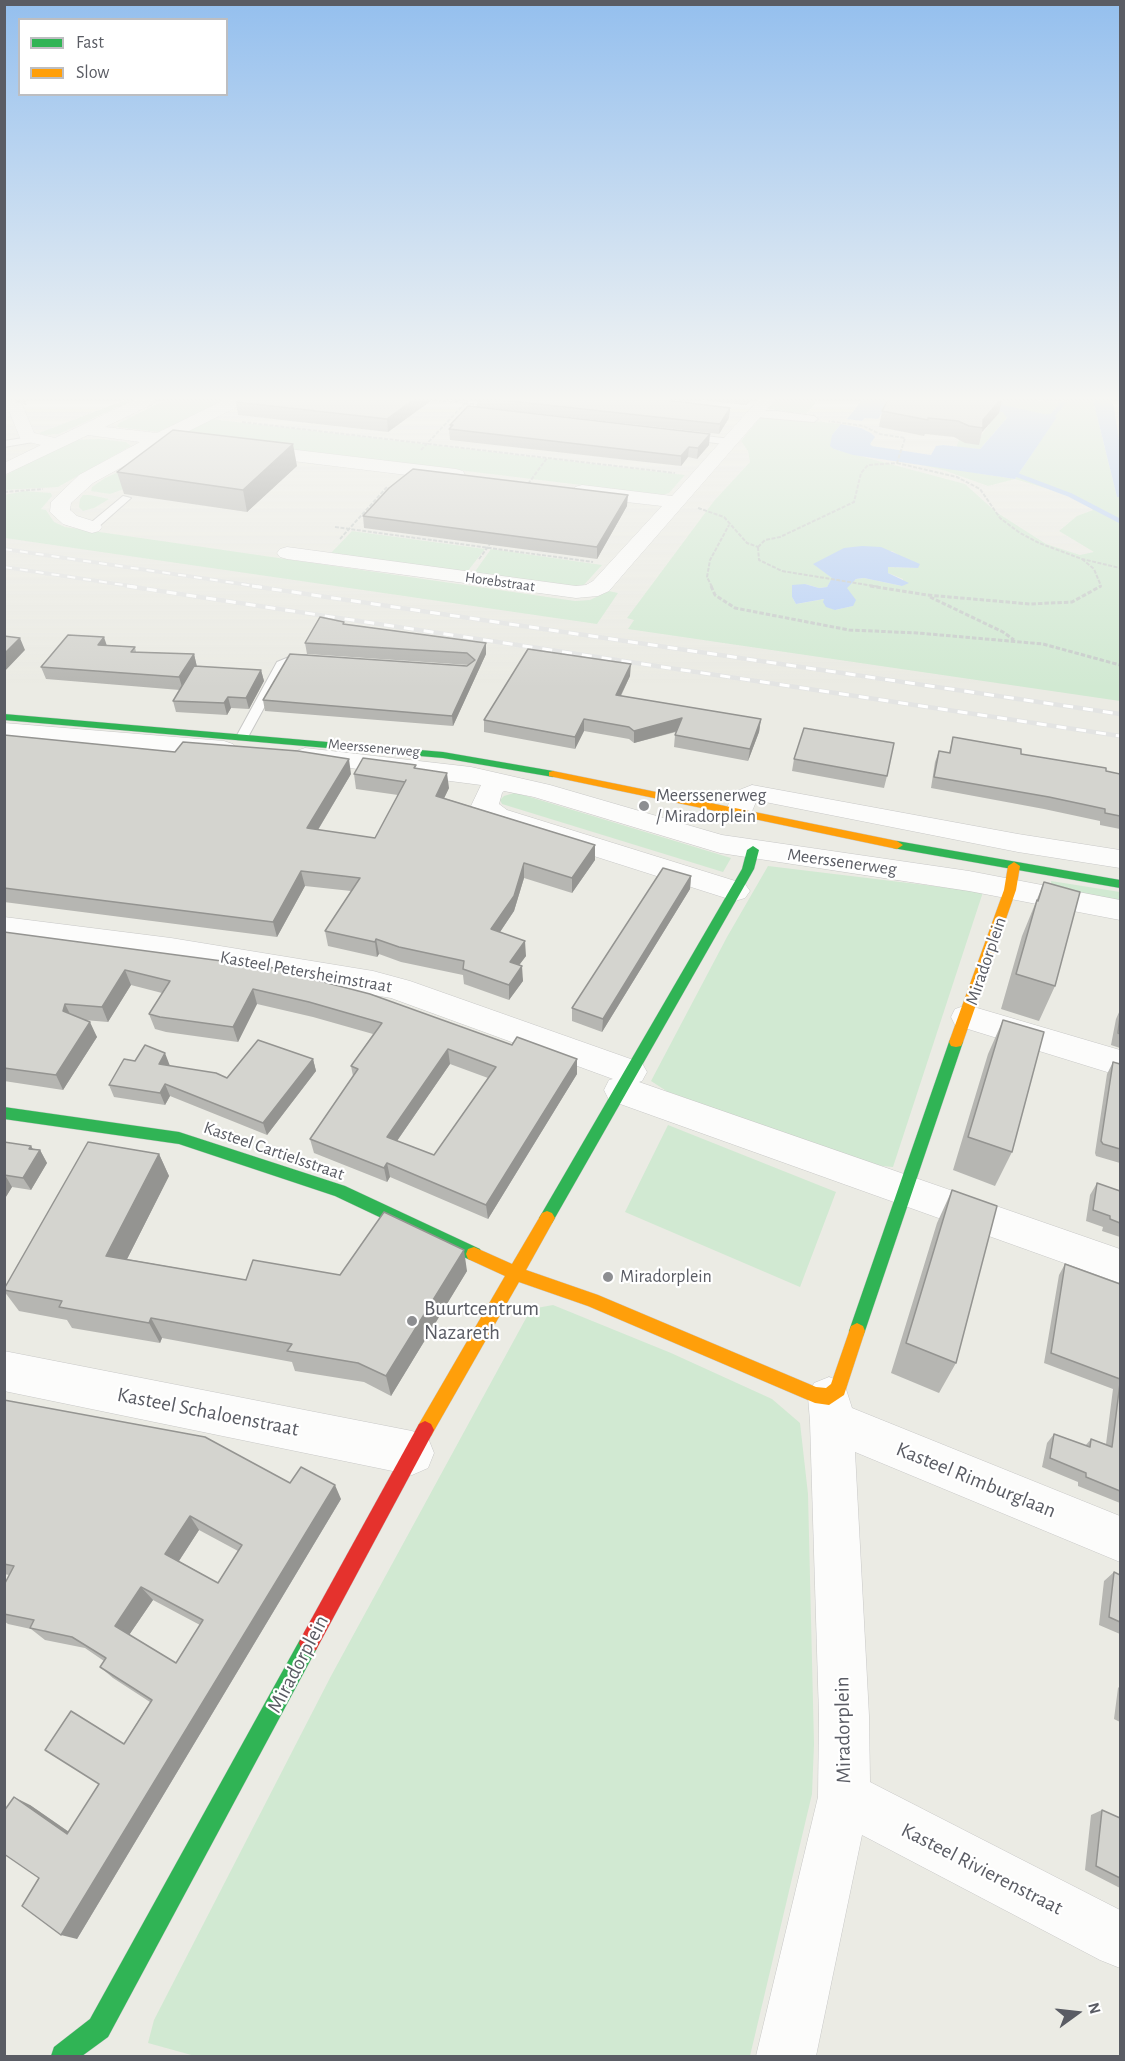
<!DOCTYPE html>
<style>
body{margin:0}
#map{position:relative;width:1125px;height:2061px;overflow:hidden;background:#ebebe4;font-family:"Alegreya Sans",sans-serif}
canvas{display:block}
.frame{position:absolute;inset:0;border:6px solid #5a5c64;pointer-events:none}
.legend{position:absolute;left:18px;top:18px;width:210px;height:78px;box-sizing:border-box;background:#fff;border:2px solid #bdbec1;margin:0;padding:8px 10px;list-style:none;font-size:18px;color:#5a5c64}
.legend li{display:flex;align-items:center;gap:12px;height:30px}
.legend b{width:30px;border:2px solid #bdbec1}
.north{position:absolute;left:1047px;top:1983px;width:60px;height:60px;-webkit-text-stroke:4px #fff;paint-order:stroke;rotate:75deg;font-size:16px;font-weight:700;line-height:24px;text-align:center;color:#5a5c64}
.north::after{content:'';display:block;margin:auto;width:21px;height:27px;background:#5a5c64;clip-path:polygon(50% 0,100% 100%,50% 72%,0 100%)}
</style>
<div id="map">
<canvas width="1125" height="2061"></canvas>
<div class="frame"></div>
<ul class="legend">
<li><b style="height:8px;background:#30b455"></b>Fast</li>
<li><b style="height:8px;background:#ff9f0a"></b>Slow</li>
</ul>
<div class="north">N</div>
</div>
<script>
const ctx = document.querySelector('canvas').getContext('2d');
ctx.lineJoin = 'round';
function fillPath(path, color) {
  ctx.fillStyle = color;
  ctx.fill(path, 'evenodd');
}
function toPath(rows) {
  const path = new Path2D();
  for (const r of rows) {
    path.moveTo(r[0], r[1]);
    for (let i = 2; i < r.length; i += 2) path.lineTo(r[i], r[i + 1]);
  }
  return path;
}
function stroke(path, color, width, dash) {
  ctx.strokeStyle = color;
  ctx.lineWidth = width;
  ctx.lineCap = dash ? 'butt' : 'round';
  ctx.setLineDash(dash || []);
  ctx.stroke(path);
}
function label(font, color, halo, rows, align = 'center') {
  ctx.font = font + ' "Alegreya Sans",sans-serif';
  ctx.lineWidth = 4.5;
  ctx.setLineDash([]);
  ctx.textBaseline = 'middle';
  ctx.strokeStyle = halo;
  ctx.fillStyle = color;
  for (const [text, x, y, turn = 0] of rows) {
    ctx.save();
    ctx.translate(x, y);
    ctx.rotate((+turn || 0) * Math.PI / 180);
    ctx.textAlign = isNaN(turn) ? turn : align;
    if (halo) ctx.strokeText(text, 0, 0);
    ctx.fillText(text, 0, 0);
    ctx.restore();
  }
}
fillPath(toPath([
 [125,400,133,400,59,434,44,435,39,433],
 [165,400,229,400,158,432,117,427,119,423],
 [775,400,818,400,806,414,768,409],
 [909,400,1004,412,1007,418,980,449,956,448,959,440,976,443,997,413],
 [976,400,1034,400,1065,403,1068,400,1093,400,1117,497,1120,497,1120,701,628,629,634,620,627,618,714,501,750,462,748,451,741,441,762,415,841,424,832,435,834,449,965,484,996,512,1046,544,1080,555,1094,552,1059,531,1077,516,1093,510,1078,498,1015,479,988,486,946,471,914,463,1015,479,1056,417],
 [892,551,918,568,888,567,888,573,903,579,902,586,864,578,856,579,846,588,853,606,835,610,825,599,796,604,792,597,793,593,805,584,819,588,827,587,833,578,814,564],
 [211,419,685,475,669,493,663,495,187,437,184,433],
 [100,439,126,442,131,446,58,487,5,490,5,476,18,468,74,440],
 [123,470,124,489,110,494,91,491,92,487,105,478],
 [25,491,51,493,52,496,41,509,46,510,54,522,65,527,575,601,590,600,609,591,618,593,597,624,5,538,4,495],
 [83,495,90,495,109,499,94,508,83,511,79,507,80,499],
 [352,531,485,549,467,572,331,553],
 [491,549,602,565,583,586,576,587,474,573],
 [514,793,520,794,731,858,723,872,502,804,500,800,504,796],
 [768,866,983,892,893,1167,872,1165,668,1092,651,1081,727,937],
 [1051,881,1120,892,1120,904,1052,892],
 [668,1125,836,1192,800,1287,625,1212],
 [553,1305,671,1353,772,1399,800,1423,808,1494,814,1744,812,1794,750,2056,195,2056,148,2043,154,2020,331,1676,531,1309]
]), '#d1e9d2');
fillPath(toPath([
 [862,400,891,400,878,419,865,418,862,421,847,419],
 [909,400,990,402,1057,417,1015,479,853,455,834,449,830,446,832,435,841,424,861,428,871,433,875,437,870,444,872,446,931,455,936,446,943,445,980,449,1007,418,1003,412],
 [1093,400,1111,400,1114,407,1120,447,1120,497,1117,497],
 [862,546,881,547,920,564,918,568,888,567,888,573,909,583,902,586,864,578,856,579,847,588,856,600,853,606,835,610,826,607,823,602,824,599,796,604,792,597,792,585,805,584,819,588,827,587,832,578,813,564,844,548]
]), '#b7d0f7');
stroke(toPath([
 [1043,417,1052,416,1063,403],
 [1009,472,1070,495,1120,521]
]), '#b7d0f7', 4.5);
const lane = toPath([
 [776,411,814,416,818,419,814,422,756,417,752,414,756,411,776,411],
 [688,434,731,439,735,442,731,445,685,439,685,435,688,434],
 [36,436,40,439,39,441,4,447,4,441,36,436],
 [123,496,131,498,96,529,88,529,88,525,123,496],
 [294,655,307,655,313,659,307,663,295,662,288,664,248,737,246,740,238,740,236,737,277,662,294,655]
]);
const street = toPath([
 [9,400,22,404,34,433,55,438,134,400,155,400,153,404,105,427,157,433,224,400,245,400,243,404,179,436,456,469,463,471,465,475,463,479,456,481,162,445,93,483,71,503,70,510,77,516,99,523,102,527,99,531,92,533,63,524,50,512,51,502,79,475,140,442,88,435,4,475,4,463,41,445,21,440,9,411,4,409,4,401,9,400],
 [758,400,775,400,627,570,609,591,598,596,576,598,287,559,280,557,277,553,280,549,287,547,576,586,586,585,593,581,662,506,582,497,575,495,573,491,575,487,582,485,672,496,758,400],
 [4,723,224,741,233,744,237,749,233,754,224,757,4,739,4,723],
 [305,748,471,767,550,785,722,835,969,871,1120,900,1120,920,969,891,720,853,534,797,504,791,502,793,499,804,507,810,745,884,750,891,745,898,735,901,487,822,471,806,481,785,296,761,292,756,296,751,305,748],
 [752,785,1018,834,1120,850,1120,868,1018,852,765,802,756,802,749,818,739,820,729,818,725,812,734,792,752,785],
 [4,917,171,938,373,971,410,981,642,1063,647,1072,642,1081,639,1082,1120,1249,1120,1283,609,1100,604,1090,609,1080,613,1079,391,998,171,960,4,937,4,917],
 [967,1005,1120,1050,1120,1076,955,1025,951,1017,955,1009,967,1005],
 [4,1351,412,1431,428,1438,434,1453,428,1468,412,1475,4,1391,4,1351],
 [829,1377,844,1383,852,1408,1120,1516,1120,1562,855,1452,869,1716,870,1782,1120,1910,1120,1968,1100,1960,862,1835,816,2056,756,2056,818,1797,819,1716,810,1421,808,1397,814,1383,829,1377]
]);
const fast = toPath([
 [4,714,443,752,553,771,558,774,553,777,443,758,4,720,4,714],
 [897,841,1120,880,1120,888,893,848,891,845,893,842,897,841],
 [753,846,759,850,754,869,552,1223,547,1225,542,1223,539,1218,542,1213,742,869,747,850,753,846],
 [956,1037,961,1038,963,1042,865,1331,863,1336,857,1339,851,1336,849,1331,949,1042,951,1038,956,1037],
 [4,1107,179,1132,345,1186,480,1249,482,1254,480,1259,474,1261,468,1259,335,1196,179,1144,4,1119,4,1107],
 [309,1633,316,1636,319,1643,316,1650,108,2037,82,2056,51,2056,54,2047,90,2019,302,1636,309,1633]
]);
const slow = toPath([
 [553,771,897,841,903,845,897,849,549,776,549,772,553,771],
 [1014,862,1020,866,1016,890,963,1042,961,1046,956,1047,951,1046,949,1042,1004,890,1008,866,1014,862],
 [547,1211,552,1213,555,1218,526,1270,598,1295,816,1387,826,1388,831,1384,851,1326,857,1323,863,1326,865,1331,844,1395,829,1405,815,1403,588,1306,519,1282,431,1436,425,1439,419,1436,416,1430,419,1424,505,1276,468,1259,466,1254,468,1249,474,1247,512,1264,542,1213,547,1211]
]);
const jam = toPath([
 [425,1421,431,1424,434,1430,431,1436,316,1650,309,1653,302,1650,299,1643,302,1636,419,1424,425,1421]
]);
stroke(lane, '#c8c8c7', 2);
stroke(street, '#c8c8c7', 1);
stroke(fast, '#cacaca', 1);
stroke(slow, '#cacaca', 1);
stroke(jam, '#cacaca', 1);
stroke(toPath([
 [437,400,480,405],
 [242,422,675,473],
 [421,450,468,400],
 [897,463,957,477,980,489,1000,518,1020,533,1039,543,1082,559,1120,568],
 [528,484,547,458],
 [4,492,43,489],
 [698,508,724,517,747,543,758,547],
 [335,527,593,562],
 [340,539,387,487],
 [758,547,759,560,782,571,880,587],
 [758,547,765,540,780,537,854,502,861,473,868,465,897,463,905,438,880,434,863,426,829,421],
 [479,559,492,541],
 [1082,559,1094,569,1101,586,1099,587],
 [712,587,707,577,710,560,729,525]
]), '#c7ccca', 2, [4, 1.5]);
stroke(toPath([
 [711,586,715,595,735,608,849,630,918,633,1043,644,1120,665],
 [870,586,927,595,1030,604,1072,602,1101,586],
 [930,597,1003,632,1014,640]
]), '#c7ccca', 3, [4.5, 2]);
fillPath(lane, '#fcfcfb');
fillPath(street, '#fcfcfb');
fillPath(fast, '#30b455');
fillPath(slow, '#ff9f0a');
fillPath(jam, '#e5322d');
const railFar1 = toPath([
 [4,549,262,587],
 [4,567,137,587]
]);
const rail = toPath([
 [127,586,1120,736],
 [252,586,1120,714]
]);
stroke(railFar1, '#e3e4e3', 4);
stroke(rail, '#e3e4e3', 4.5);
stroke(railFar1, '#fff', 2, [8]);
stroke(rail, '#fff', 3, [10]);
fillPath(toPath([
 [14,400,27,400,26,405],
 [239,400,432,400,388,432,238,415,236,402],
 [477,400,666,400,730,408,729,418,719,434,506,410,709,445,697,459,688,457,681,466,450,440,449,429,450,428,450,425,477,407],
 [701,400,751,400,746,405],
 [882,411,999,413,982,432,979,445,965,443,954,437,925,434,924,436,879,427],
 [297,466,247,512,124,494,117,472],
 [627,506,597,559,364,528,363,516],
 [344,624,486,643,486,654,453,726,265,711,263,700,467,666,469,665,307,654,305,643],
 [107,645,135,647,136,652,194,654,197,667,261,670,264,681,249,709,231,708,227,715,176,712,173,701,180,690,46,679,41,667],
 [630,676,621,696,761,719,759,732,748,761,674,747,675,735,676,732,634,743,629,739,584,731,575,749,484,732,484,720],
 [4,735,351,774,318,830,375,838,398,795,356,789,354,774,416,768,449,788,444,798,595,845,595,860,572,893,524,878,514,911,500,932,526,956,519,965,523,981,509,1000,464,984,463,975,401,962,379,954,377,957,328,946,325,931,351,891,305,886,277,937,4,902],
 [953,737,1021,754,1120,774,1120,829,1100,825,1100,821,1044,809,931,788,935,762,939,751,949,753],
 [794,759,887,776,884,788,792,771],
 [691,876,690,889,602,1032,572,1021,572,1008],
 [1044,882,1055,986,1039,1021,1001,1009,1022,936],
 [4,932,283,971,577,1074,488,1219,390,1177,387,1182,314,1153,310,1139,353,1076,351,1066,373,1034,313,1017,257,1004,238,1042,166,1032,155,1029,149,1014,162,993,131,985,108,1022,84,1020,97,1037,63,1090,4,1081],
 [450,1064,488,1078,434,1155,397,1141],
 [1120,1010,1120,1048,1111,1045,1116,1019],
 [1003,1020,1012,1152,995,1186,953,1170,988,1054],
 [313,1059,316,1071,267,1135,170,1096,165,1105,114,1097,109,1085,135,1061,170,1066,227,1078],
 [1113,1062,1120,1064,1120,1163,1096,1156,1095,1153,1107,1074],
 [4,1142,40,1150,47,1163,31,1190,12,1187,4,1200],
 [159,1154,169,1176,127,1259,246,1280,340,1275,467,1271,391,1396,364,1382,295,1371,292,1362,162,1338,160,1343,72,1328,67,1320,19,1311,4,1291,4,1289],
 [1097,1183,1120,1191,1120,1237,1102,1231,1103,1227,1086,1221,1090,1195],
 [952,1190,956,1363,939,1393,891,1373,937,1223],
 [1065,1264,1120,1284,1120,1503,1078,1486,1078,1482,1042,1467,1047,1443,1054,1434,1085,1446,1091,1439,1106,1444,1113,1389,1044,1363,1059,1275],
 [4,1400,290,1483,341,1499,77,1939,39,1878,30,1805,69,1832,150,1702,113,1678,100,1667,104,1661,85,1648,45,1640,31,1629,8,1624,4,1621,4,1585,9,1575,4,1574],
 [199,1530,238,1551,218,1583,179,1561],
 [153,1600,200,1625,176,1663,129,1635],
 [1114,1572,1120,1575,1120,1634,1099,1625,1104,1581],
 [1120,1686,1120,1722,1114,1719,1118,1688],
 [1102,1810,1120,1818,1120,1888,1085,1870,1091,1815]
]), '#b6b6b2');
fillPath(toPath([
 [413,400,432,400,388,432,387,419],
 [747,400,751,400,746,405],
 [1000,400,1002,400,999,413,982,432,983,420],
 [730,408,729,418,719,434,720,424],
 [710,434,709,445,697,459,698,448],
 [293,444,297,466,247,512,243,490],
 [689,447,688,457,681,466,681,456],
 [628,495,627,506,597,559,597,547],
 [104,637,108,649,98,645],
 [20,638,25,650,4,672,4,654],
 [486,643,486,654,453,726,452,716],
 [194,654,197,667,183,690,179,677],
 [631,664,630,676,615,707,616,695],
 [261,670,264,681,249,709,246,698],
 [228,697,231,708,227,715,224,703],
 [682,718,681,730,634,743,634,731],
 [584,719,584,731,575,749,575,737],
 [761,719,759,732,748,761,750,749],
 [349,759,351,774,310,843,307,828],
 [447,773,449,788,438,811,436,796],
 [595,845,595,860,572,893,572,878],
 [524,863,524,878,514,911,492,944,491,929],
 [301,871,305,886,277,937,273,922],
 [691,876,690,889,602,1032,603,1019],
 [376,939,379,954,377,957,375,942],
 [525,941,526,956,511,976,510,962],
 [522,966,523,981,509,1000,509,985],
 [125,970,131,985,108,1022,102,1007],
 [253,989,257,1004,238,1042,233,1027],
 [65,1004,72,1018,63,1011],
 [90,1022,97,1037,63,1090,56,1075],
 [448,1049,450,1064,390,1151,387,1137],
 [165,1053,170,1066,164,1076,159,1064],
 [313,1059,316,1071,267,1135,263,1123],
 [577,1059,577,1074,488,1219,486,1205],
 [165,1084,170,1096,165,1105,160,1093],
 [31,1146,37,1156,40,1150,47,1163,31,1190,23,1178,29,1149],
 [159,1154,169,1176,118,1277,106,1256],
 [387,1163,390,1177,387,1182,384,1168],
 [5,1175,12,1187,4,1200],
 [464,1250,467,1271,391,1396,386,1376],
 [151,1318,162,1338,160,1343,149,1323],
 [335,1485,341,1499,77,1939,61,1935],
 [190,1516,199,1530,175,1567,165,1554],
 [141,1587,153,1600,127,1638,115,1626],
 [14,1797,30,1805,82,1841,67,1834]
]), '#949491');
const building = toPath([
 [239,400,413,400,387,419,236,402,239,400],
 [501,400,666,400,730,408,720,424,501,400],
 [888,400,1000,400,983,420,983,428,969,426,958,421,928,418,928,420,882,411,888,400],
 [468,406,710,434,698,448,689,447,681,456,449,429,453,425,450,425,468,406],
 [173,430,293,444,243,490,117,472,173,430],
 [413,469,628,495,597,547,363,516,389,488,413,469],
 [320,617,344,622,343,624,486,643,452,716,263,700,290,654,467,666,475,660,467,653,305,643,320,617],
 [68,635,104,637,98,645,135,647,131,652,194,654,179,677,41,667,68,635],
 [4,636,20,638,4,654,4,636],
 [528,649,631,664,616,695,761,719,750,749,675,735,682,718,634,731,629,727,584,719,575,737,484,720,528,649],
 [194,666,261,670,246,698,228,697,224,703,173,701,194,666],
 [804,728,894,743,887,776,794,759,804,728],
 [4,735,175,752,183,742,298,751,349,759,307,828,375,838,406,780,405,782,354,774,363,758,416,765,414,768,447,773,436,796,595,845,572,878,524,863,514,896,491,929,525,941,510,962,522,966,509,985,463,969,464,961,399,947,376,939,375,942,325,931,360,878,301,871,273,922,4,888,4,735],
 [953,737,1021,749,1021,754,1106,768,1106,771,1120,774,1120,816,1105,813,1105,809,1049,797,934,777,939,751,950,753,953,737],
 [663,868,691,876,603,1019,572,1008,663,868],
 [1044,882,1080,892,1055,986,1016,974,1037,900,1038,901,1044,882],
 [4,932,282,969,281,971,370,994,512,1045,517,1037,577,1059,486,1205,387,1163,384,1168,310,1139,358,1069,351,1066,382,1023,309,1002,253,989,233,1027,160,1017,149,1014,170,981,125,970,102,1007,65,1004,63,1011,90,1022,56,1075,4,1068,4,932],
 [448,1049,496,1067,434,1155,387,1137,448,1049],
 [1120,1016,1120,1034,1118,1033,1120,1016],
 [1003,1020,1044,1032,1012,1152,968,1137,1003,1020],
 [258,1040,313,1059,263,1123,165,1084,160,1093,109,1085,124,1059,135,1061,145,1045,165,1053,159,1064,216,1073,227,1078,258,1040],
 [1113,1062,1120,1064,1120,1149,1103,1144,1101,1141,1113,1062],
 [4,1142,31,1146,29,1149,40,1150,23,1178,4,1175,4,1142],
 [88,1142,159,1154,106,1256,246,1280,253,1260,340,1275,384,1212,464,1250,386,1376,358,1363,287,1351,292,1344,151,1318,149,1323,59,1307,62,1301,4,1290,4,1289,88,1142],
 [1097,1183,1120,1191,1120,1223,1110,1219,1110,1216,1093,1210,1097,1183],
 [952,1190,997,1206,956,1363,906,1343,952,1190],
 [1065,1264,1120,1284,1120,1379,1051,1353,1065,1264],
 [1120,1383,1120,1491,1086,1477,1086,1473,1050,1458,1054,1434,1090,1447,1091,1439,1112,1447,1120,1383],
 [4,1400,205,1437,290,1483,301,1467,335,1485,61,1935,22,1906,39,1878,4,1854,4,1811,14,1797,67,1834,99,1784,45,1750,71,1711,124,1744,152,1700,100,1667,106,1658,72,1637,30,1628,34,1620,4,1614,4,1585,14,1566,4,1564,4,1400],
 [190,1516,242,1545,218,1583,165,1554,190,1516],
 [141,1587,203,1620,176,1663,115,1626,141,1587],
 [1114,1572,1120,1575,1120,1622,1109,1617,1114,1572],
 [1102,1810,1120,1818,1120,1878,1096,1866,1102,1810]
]);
fillPath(building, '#d4d4cf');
stroke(building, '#949491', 1.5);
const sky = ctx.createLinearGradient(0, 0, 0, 688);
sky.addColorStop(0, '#94bfee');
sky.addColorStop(0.58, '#f6f6f3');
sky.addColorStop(1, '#f6f6f300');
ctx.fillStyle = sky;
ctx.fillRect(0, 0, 1125, 688);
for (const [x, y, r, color] of [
 [644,806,6,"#8d8e91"],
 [608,1277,6,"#8d8e91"],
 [412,1321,6,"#8d8e91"]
]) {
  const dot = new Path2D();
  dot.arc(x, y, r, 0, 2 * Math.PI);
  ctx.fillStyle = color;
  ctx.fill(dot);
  stroke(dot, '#fff', 2);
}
label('15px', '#5a5c64', '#fff', [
 ["Horebstraat",500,582,8],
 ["Meerssenerweg",374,748,5]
]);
label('18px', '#5a5c64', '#fff', [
 ["Meerssenerweg",656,796],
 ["/ Miradorplein",656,817],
 ["Miradorplein",620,1277]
], 'left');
label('18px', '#5a5c64', '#fff', [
 ["Meerssenerweg",842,862,8],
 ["Miradorplein",986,961,-71],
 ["Kasteel Petersheimstraat",306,972,10],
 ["Kasteel Cartielsstraat",274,1151,19]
]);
label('21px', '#5a5c64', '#fff', [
 ["Buurtcentrum",424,1309],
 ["Nazareth",424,1333]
], 'left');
label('21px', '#5a5c64', '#fff', [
 ["Kasteel Schaloenstraat",208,1412,11],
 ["Kasteel Rimburglaan",976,1480,22],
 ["Miradorplein",298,1664,-62],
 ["Miradorplein",843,1730,-91],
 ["Kasteel Rivierenstraat",982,1869,27]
]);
</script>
